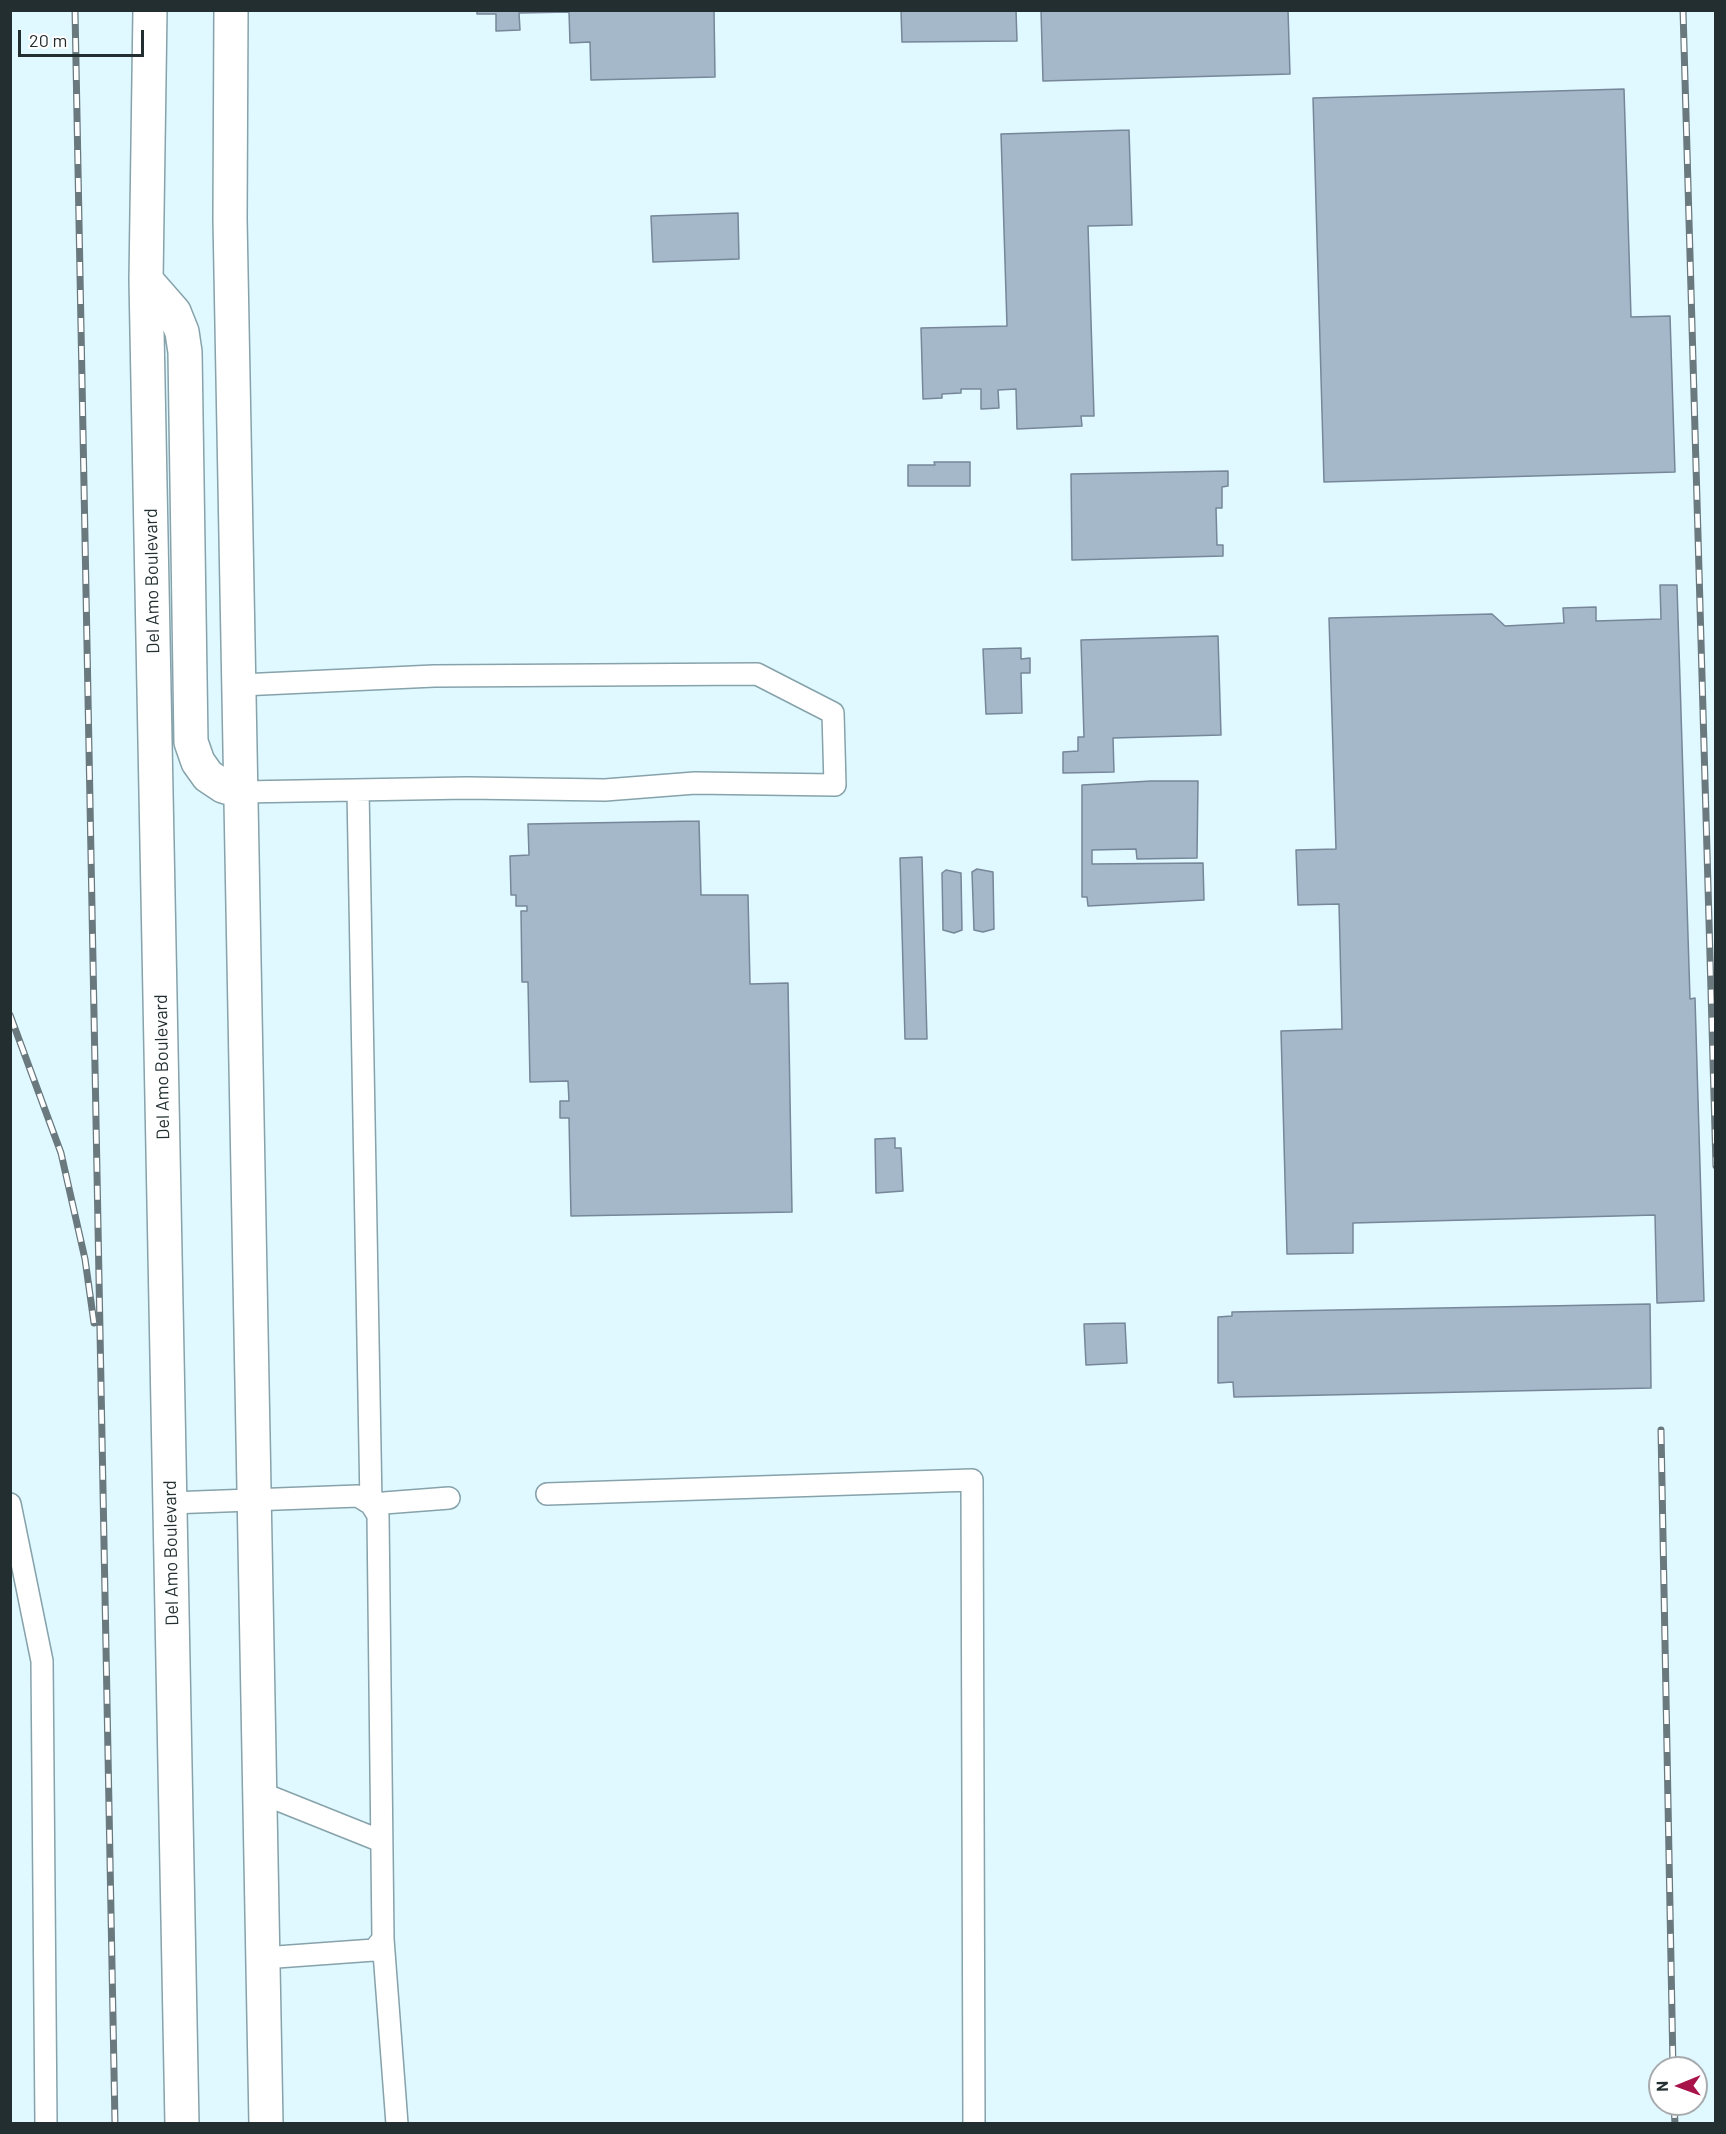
<!DOCTYPE html>
<style>
body{margin:0}
#map{position:relative;width:1726px;height:2134px;overflow:hidden;background:#e0f8ff;font-family:Barlow,sans-serif}
canvas{display:block}
.frame{position:absolute;inset:0;border:12px solid #232e31;pointer-events:none}
.north{position:absolute;left:1648px;top:2056px;width:60px;height:60px;box-sizing:border-box;background:#fff;border:2px solid #a7abad;border-radius:50%;rotate:269deg;font-size:16px;font-weight:700;line-height:24px;text-align:center;color:#232e31}
.north::after{content:'';display:block;margin:auto;width:21px;height:27px;background:#a8144a;clip-path:polygon(50% 0,100% 100%,50% 72%,0 100%)}
.scale{position:absolute;left:18px;top:30px;width:126px;height:27px;box-sizing:border-box;border:3px solid #232e31;border-top:0;padding-left:8px;font-size:18px;line-height:21px;white-space:nowrap;color:#232e31;-webkit-text-stroke:4px #fff;paint-order:stroke}
</style>
<div id="map">
<canvas width="1726" height="2134"></canvas>
<div class="frame"></div>
<div class="north">N</div>
<div class="scale">20 m</div>
</div>
<script>
const ctx = document.querySelector('canvas').getContext('2d');
ctx.lineJoin = 'round';
function fillPath(path, color) {
  ctx.fillStyle = color;
  ctx.fill(path, 'evenodd');
}
function toPath(rows) {
  const path = new Path2D();
  for (const r of rows) {
    path.moveTo(r[0], r[1]);
    for (let i = 2; i < r.length; i += 2) path.lineTo(r[i], r[i + 1]);
  }
  return path;
}
function stroke(path, color, width, dash) {
  ctx.strokeStyle = color;
  ctx.lineWidth = width;
  ctx.lineCap = dash ? 'butt' : 'round';
  ctx.setLineDash(dash || []);
  ctx.stroke(path);
}
function label(font, color, halo, rows, align = 'center') {
  ctx.font = font + ' Barlow,sans-serif';
  ctx.lineWidth = 4.5;
  ctx.setLineDash([]);
  ctx.textBaseline = 'middle';
  ctx.strokeStyle = halo;
  ctx.fillStyle = color;
  for (const [text, x, y, turn = 0] of rows) {
    ctx.save();
    ctx.translate(x, y);
    ctx.rotate((+turn || 0) * Math.PI / 180);
    ctx.textAlign = isNaN(turn) ? turn : align;
    if (halo) ctx.strokeText(text, 0, 0);
    ctx.fillText(text, 0, 0);
    ctx.restore();
  }
}
const building = toPath([
 [477,10,714,10,715,77,591,80,590,42,570,43,569,12,519,13,520,30,496,31,496,14,477,14,477,10],
 [901,10,1016,10,1017,41,902,42,901,10],
 [1041,10,1288,10,1290,74,1043,81,1041,10],
 [1624,89,1631,317,1670,316,1675,472,1324,482,1313,98,1624,89],
 [1129,130,1132,225,1088,226,1094,416,1081,416,1082,426,1017,429,1016,389,998,390,999,408,981,409,981,389,961,389,961,393,942,394,942,398,923,399,921,328,1007,326,1001,134,1129,130],
 [738,213,739,259,653,262,651,216,738,213],
 [934,462,970,462,970,486,908,486,908,465,935,465,934,462],
 [1228,471,1228,486,1222,487,1222,508,1216,508,1217,545,1223,545,1223,556,1072,560,1071,474,1228,471],
 [1660,585,1677,585,1690,999,1695,998,1704,1301,1657,1303,1655,1215,1353,1223,1353,1253,1287,1254,1281,1031,1342,1029,1339,904,1298,905,1296,850,1336,849,1329,618,1492,614,1505,626,1564,623,1563,608,1596,607,1596,621,1661,619,1660,585],
 [1218,636,1221,735,1113,738,1114,772,1063,773,1063,752,1078,751,1078,737,1084,737,1081,640,1218,636],
 [1021,648,1021,659,1030,658,1030,673,1021,673,1022,713,986,714,983,649,1021,648],
 [1151,781,1198,781,1197,858,1137,859,1136,849,1092,850,1092,864,1203,863,1204,900,1088,906,1087,897,1082,897,1082,785,1151,781],
 [699,821,701,895,748,895,750,984,788,983,792,1212,571,1216,569,1118,560,1118,560,1101,569,1101,568,1081,530,1082,528,982,522,982,521,911,527,911,527,906,516,906,516,895,511,895,510,856,529,855,528,824,699,821],
 [922,857,927,1039,905,1039,900,858,922,857],
 [977,869,993,872,994,929,983,932,974,930,972,872,977,869],
 [946,870,961,873,962,930,954,933,943,930,942,873,946,870],
 [895,1138,895,1148,901,1148,903,1191,876,1193,875,1139,895,1138],
 [1650,1304,1651,1388,1234,1397,1233,1382,1218,1383,1218,1317,1232,1316,1232,1312,1650,1304],
 [1125,1323,1127,1363,1086,1365,1084,1324,1125,1323]
]);
fillPath(building, '#a5b8ca');
stroke(building, '#758798', 1.5);
const lane = toPath([
 [241,685,434,676,757,674,833,713,835,785,695,783,605,790,467,788,242,792],
 [547,1494,972,1480,974,2124],
 [170,1503,358,1496,371,1504,449,1498],
 [10,1504,42,1661,46,2124],
 [261,1793,381,1841],
 [383,1939,397,2124],
 [263,1958,374,1950,383,1939,378,1515,371,1504,358,790]
]);
const secondary = toPath([
 [150,10,146,280,182,2124],
 [231,10,230,219,266,2124],
 [146,280,174,312,182,332,185,352,191,742,198,762,208,776,223,786,242,792]
]);
stroke(lane, '#86a2aa', 24);
stroke(secondary, '#86a2aa', 36);
stroke(lane, '#fff', 21);
stroke(secondary, '#fff', 33);
const rail = toPath([
 [75,10,115,2124],
 [1683,10,1716,1166],
 [10,1015,61,1153,85,1259,94,1323],
 [1661,1430,1673,2068],
 [1674,2104,1675,2124]
]);
stroke(rail, '#69797e', 7);
stroke(rail, '#fff', 4.5, [14]);
label('18px', '#232e31', '#fff', [
 ["Del Amo Boulevard",152,581,-91],
 ["Del Amo Boulevard",162,1067,-91],
 ["Del Amo Boulevard",171,1553,-91]
]);
</script>
